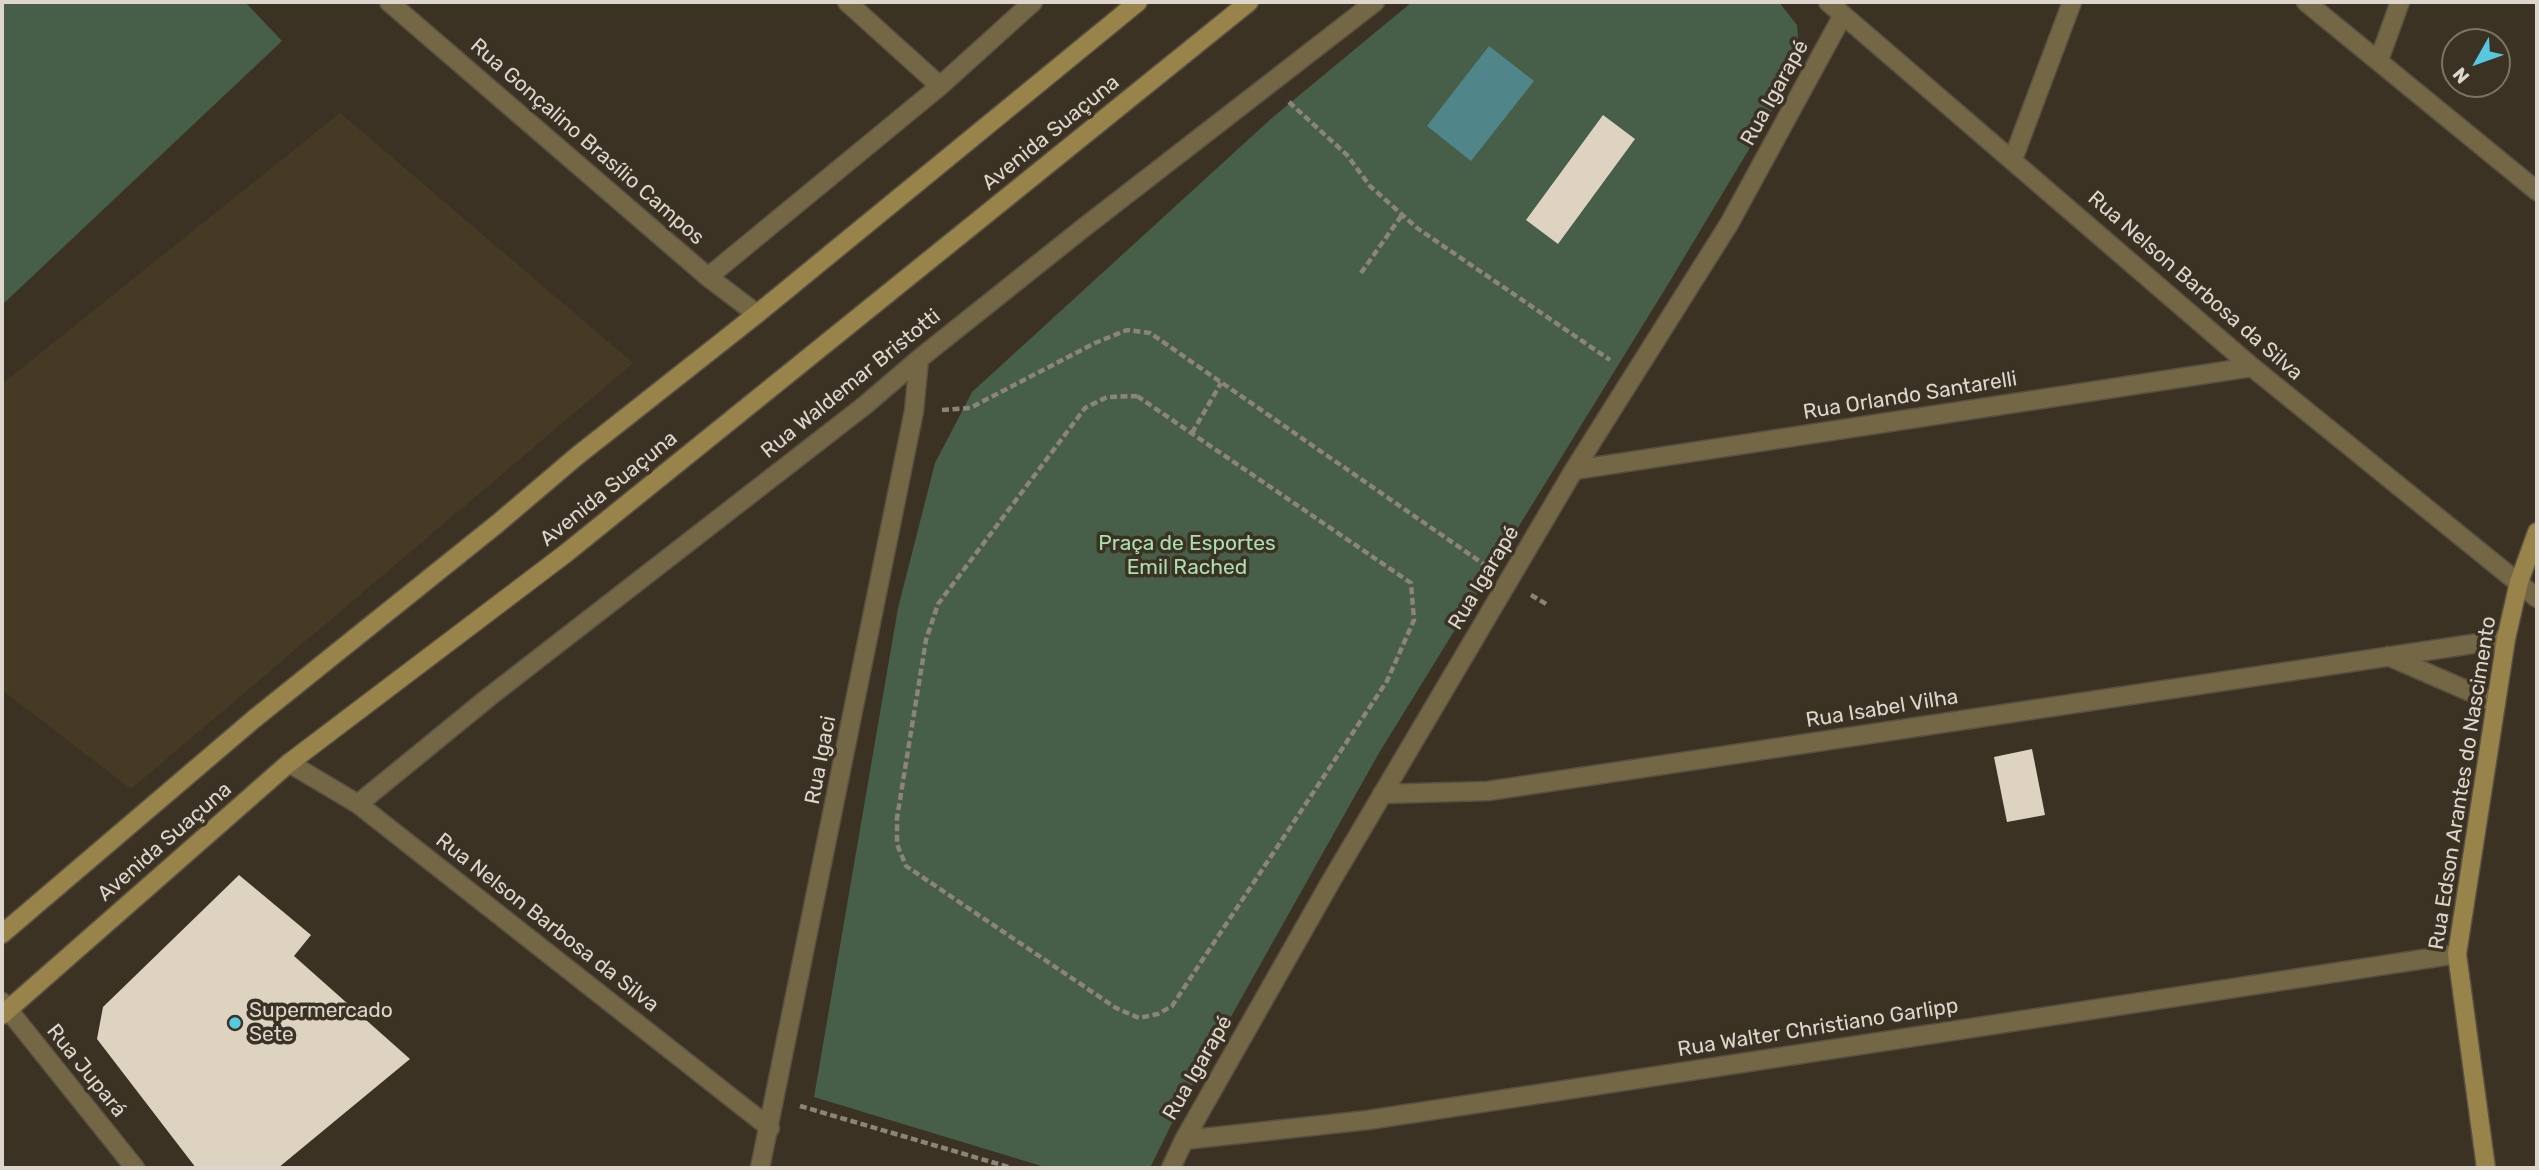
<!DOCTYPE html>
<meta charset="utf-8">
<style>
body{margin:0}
#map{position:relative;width:2539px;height:1170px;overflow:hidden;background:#3b3223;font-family:Rubik,sans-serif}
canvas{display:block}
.frame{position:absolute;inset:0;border:4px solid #dcd6cd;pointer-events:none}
.north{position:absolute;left:2441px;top:28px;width:70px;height:70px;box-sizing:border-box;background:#3b3223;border:2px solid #7b7467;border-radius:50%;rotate:230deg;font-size:19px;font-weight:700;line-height:28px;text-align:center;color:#dcd6cd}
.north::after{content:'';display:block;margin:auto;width:24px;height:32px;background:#56c9e1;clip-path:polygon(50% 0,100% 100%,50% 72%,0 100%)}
</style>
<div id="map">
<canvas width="2539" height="1170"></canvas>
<div class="frame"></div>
<div class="north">N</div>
</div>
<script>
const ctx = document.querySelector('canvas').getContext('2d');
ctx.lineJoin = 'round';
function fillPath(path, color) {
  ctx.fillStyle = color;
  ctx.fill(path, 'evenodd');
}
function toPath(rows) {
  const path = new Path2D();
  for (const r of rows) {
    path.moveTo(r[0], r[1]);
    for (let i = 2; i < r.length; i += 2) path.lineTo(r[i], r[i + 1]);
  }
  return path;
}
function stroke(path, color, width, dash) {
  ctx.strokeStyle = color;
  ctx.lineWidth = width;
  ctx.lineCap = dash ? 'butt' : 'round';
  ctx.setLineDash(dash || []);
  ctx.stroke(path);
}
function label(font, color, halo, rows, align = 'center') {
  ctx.font = font + ' Rubik,sans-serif';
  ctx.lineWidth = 7;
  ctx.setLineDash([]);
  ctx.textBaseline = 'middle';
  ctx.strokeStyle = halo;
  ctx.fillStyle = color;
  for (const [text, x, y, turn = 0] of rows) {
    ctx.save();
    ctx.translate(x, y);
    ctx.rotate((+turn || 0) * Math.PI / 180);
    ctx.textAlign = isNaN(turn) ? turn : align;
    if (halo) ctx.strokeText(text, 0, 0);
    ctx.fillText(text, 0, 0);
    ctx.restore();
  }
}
fillPath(toPath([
 [340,113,633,363,131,789,2,690,2,384]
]), '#463a25');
fillPath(toPath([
 [2,2,245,2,282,41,2,305],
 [1412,2,1779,2,1797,25,1799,50,1796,71,1667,286,1379,753,1178,1111,1150,1168,1048,1168,814,1097,898,608,935,463,972,392,1273,117]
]), '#475e49');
fillPath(toPath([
 [1489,46,1534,81,1471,161,1427,126]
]), '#508589');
fillPath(toPath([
 [1603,115,1635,139,1558,244,1526,220],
 [2032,749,2045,815,2007,822,1994,757],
 [239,875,311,935,294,956,410,1059,278,1168,196,1168,97,1039,103,1007]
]), '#ddd3c0');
const street = toPath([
 [389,2,708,277,757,314],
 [847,2,940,86],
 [1828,2,2252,367,2537,598],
 [2306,2,2537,191],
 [2379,60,2400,2],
 [2013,159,2072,2],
 [708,277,940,86,1033,2],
 [1574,470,2252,367],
 [2388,656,2496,703],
 [289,763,358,804,770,1128],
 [1382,794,1488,791,2506,639],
 [358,804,489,697,864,406,919,359,1082,229,1375,2],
 [2,1002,135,1168],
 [1184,1140,1368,1120,2457,954],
 [760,1168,914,411,919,359],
 [1171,1168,1184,1140,1330,883,1574,470,1729,224,1843,15]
]);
const secondary = toPath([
 [2,934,254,719,497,524,577,456,757,314,1138,2],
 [2,1015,289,763,565,554,1249,2],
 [2486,1168,2457,954,2506,639,2519,582,2537,532]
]);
stroke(street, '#585042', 21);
stroke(secondary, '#585042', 21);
stroke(toPath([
 [1289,102,1347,155,1370,186,1417,228,1610,360],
 [1361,273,1402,215],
 [1137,396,1411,583,1414,620,1387,681,1172,1006,1158,1014,1139,1018,1116,1008,906,866,897,844,897,818,926,640,938,604,1085,408,1107,397,1137,396],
 [942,410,970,408,1095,343,1127,330,1150,333,1485,565],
 [1192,433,1221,383],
 [1531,595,1548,605],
 [800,1106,1012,1168]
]), '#8c8478', 4.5, [7, 3.5]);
stroke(street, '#746745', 18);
stroke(secondary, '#98844b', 18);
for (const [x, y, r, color] of [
 [235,1023,7,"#56c9e1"]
]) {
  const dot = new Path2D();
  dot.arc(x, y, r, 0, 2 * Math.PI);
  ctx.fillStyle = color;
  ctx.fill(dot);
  stroke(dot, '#3b3223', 2.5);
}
label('21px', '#dcd6cd', '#3b3223', [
 ["Rua Igarapé",1775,93,-61],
 ["Avenida Suaçuna",1051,133,-39],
 ["Rua Gonçalino Brasílio Campos",587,142,41],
 ["Rua Nelson Barbosa da Silva",2195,286,41],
 ["Rua Waldemar Bristotti",851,384,-39],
 ["Rua Orlando Santarelli",1910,396,-9],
 ["Avenida Suaçuna",609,489,-39],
 ["Rua Igarapé",1484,578,-59],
 ["Rua Isabel Vilha",1882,709,-9],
 ["Rua Igaci",821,760,-79],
 ["Rua Edson Arantes do Nascimento",2463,783,-81],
 ["Avenida Suaçuna",165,842,-41],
 ["Rua Nelson Barbosa da Silva",547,923,38],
 ["Rua Walter Christiano Garlipp",1818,1028,-9],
 ["Rua Igarapé",1198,1068,-60],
 ["Rua Jupará",86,1071,51]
]);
label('21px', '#a9e0b0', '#3b3223', [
 ["Praça de Esportes",1187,544],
 ["Emil Rached",1187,568]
]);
label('21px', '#dcd6cd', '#3b3223', [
 ["Supermercado",249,1011],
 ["Sete",249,1035]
], 'left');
</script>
